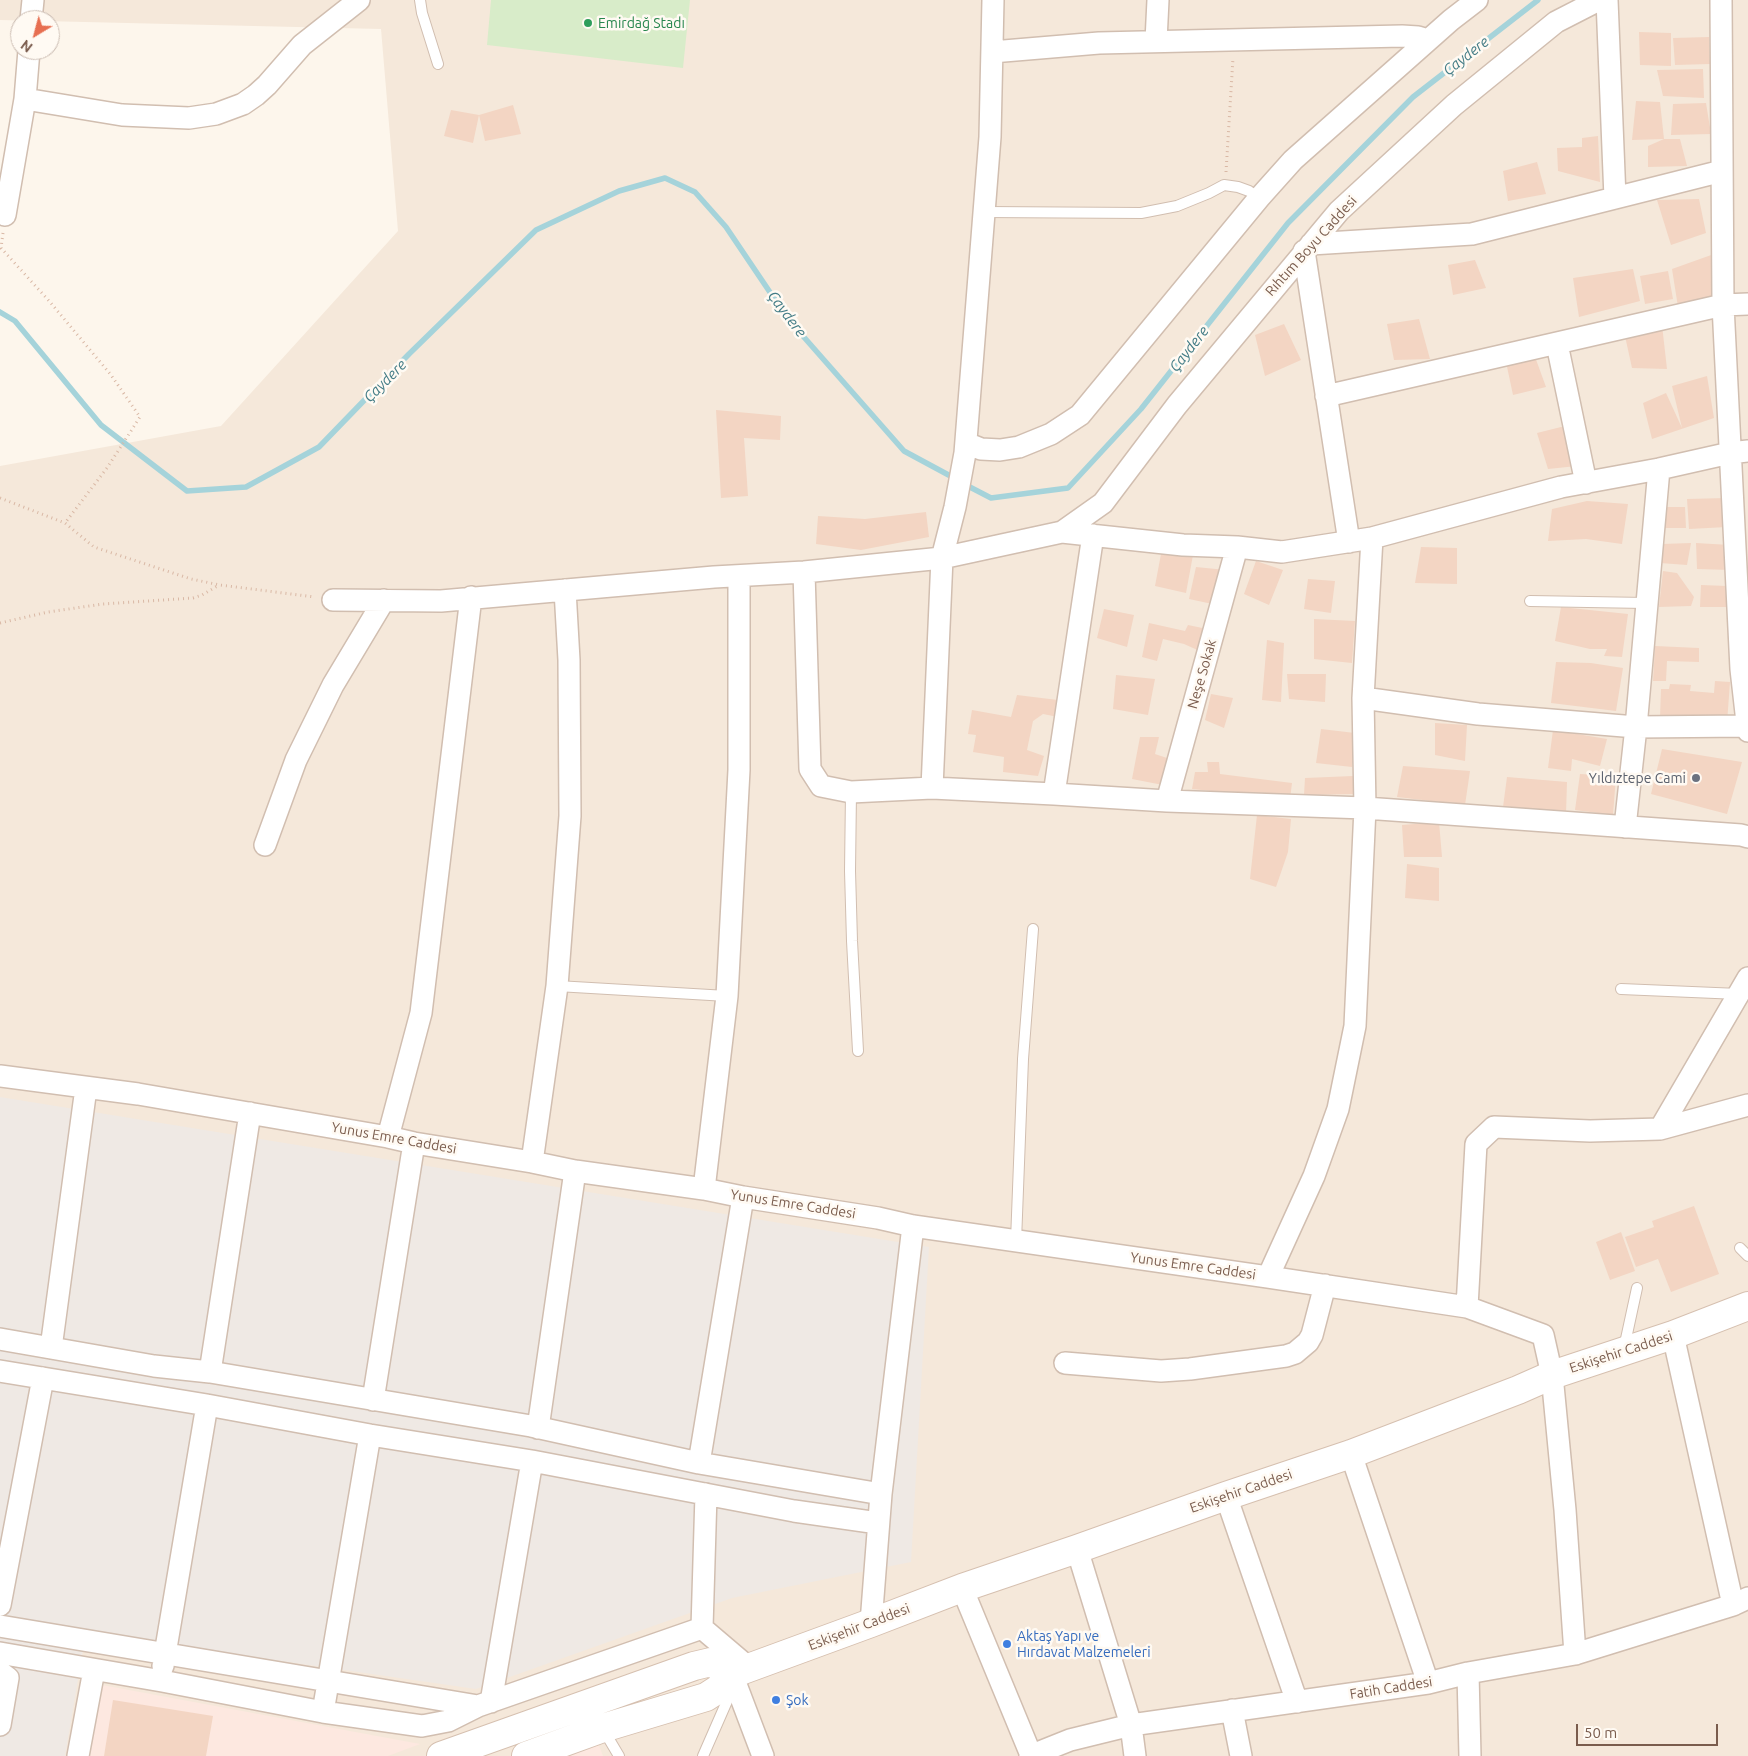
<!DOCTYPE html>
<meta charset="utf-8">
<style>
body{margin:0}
#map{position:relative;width:1748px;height:1756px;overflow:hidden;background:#fdf6ec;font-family:Ubuntu,sans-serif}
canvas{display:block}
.north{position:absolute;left:10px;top:10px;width:50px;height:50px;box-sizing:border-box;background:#fffaf3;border:1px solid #cabbb1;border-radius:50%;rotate:217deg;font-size:14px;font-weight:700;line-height:20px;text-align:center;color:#7a5c4d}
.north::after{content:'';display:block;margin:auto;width:18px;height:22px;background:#e76f51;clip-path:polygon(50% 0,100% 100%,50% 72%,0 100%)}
.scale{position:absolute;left:1576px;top:1724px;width:142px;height:22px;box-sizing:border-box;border:2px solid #7a5c4d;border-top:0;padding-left:6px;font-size:15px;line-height:18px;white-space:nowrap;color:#7a5c4d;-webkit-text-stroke:4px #fffaf3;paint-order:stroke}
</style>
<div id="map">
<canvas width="1748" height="1756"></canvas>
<div class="north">N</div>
<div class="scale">50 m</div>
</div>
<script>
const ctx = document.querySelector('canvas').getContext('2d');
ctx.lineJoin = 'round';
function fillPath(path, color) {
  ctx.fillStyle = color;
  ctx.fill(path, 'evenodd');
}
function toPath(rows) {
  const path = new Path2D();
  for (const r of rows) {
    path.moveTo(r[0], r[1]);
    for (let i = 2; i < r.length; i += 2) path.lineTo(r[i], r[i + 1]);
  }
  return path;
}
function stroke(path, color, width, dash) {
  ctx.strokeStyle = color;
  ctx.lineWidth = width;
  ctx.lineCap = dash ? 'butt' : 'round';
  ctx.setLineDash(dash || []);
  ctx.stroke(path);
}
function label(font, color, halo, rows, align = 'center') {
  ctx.font = font + ' Ubuntu,sans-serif';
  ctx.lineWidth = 5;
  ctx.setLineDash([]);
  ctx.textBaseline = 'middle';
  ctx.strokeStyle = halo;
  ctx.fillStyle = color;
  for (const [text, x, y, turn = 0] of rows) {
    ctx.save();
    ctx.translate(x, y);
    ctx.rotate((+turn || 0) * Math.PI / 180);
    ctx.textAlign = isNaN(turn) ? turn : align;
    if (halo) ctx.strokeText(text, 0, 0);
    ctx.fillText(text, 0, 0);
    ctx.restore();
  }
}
fillPath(toPath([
 [0,0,1748,0,1748,1756,0,1756,0,466,221,426,398,231,381,29,0,20]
]), '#f5e8da');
fillPath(toPath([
 [102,1685,420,1744,388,1756,89,1756],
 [598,1743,603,1756,565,1756]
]), '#fde8e0');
fillPath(toPath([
 [0,1097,929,1247,911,1562,732,1598,476,1689,86,1633,65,1756,0,1756]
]), '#efe9e4');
fillPath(toPath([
 [491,0,690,0,683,68,487,45]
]), '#d8ecc9');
stroke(toPath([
 [0,312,15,321,101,425,187,491,246,487,319,447,409,354,536,230,619,191,665,178,695,192,726,227,788,319,904,451,956,479],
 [964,484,991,498,1068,488,1141,409,1288,223,1413,97,1538,0]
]), '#a5d3da', 5.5);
fillPath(toPath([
 [1639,32,1671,33,1671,66,1640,65],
 [1709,37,1710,64,1675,65,1673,38],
 [1703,69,1704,98,1663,96,1657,70],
 [1636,101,1660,102,1664,139,1680,139,1687,166,1648,167,1648,146,1664,139,1632,140],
 [1706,103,1711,134,1671,135,1673,104],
 [513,105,521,134,485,141,479,115],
 [451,110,479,115,473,143,444,136],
 [1598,136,1600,182,1558,171,1557,148,1582,147,1582,138],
 [1537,162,1546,194,1508,201,1503,171],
 [1699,199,1706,233,1671,245,1657,200],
 [1714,254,1711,300,1678,307,1672,269],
 [1475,260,1486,288,1453,295,1448,265],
 [1633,269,1640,301,1579,317,1573,278],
 [1668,271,1673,299,1645,304,1640,276],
 [1419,319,1430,359,1394,360,1387,324],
 [1284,324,1301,360,1265,376,1255,335],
 [1662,325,1667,369,1632,368,1625,336],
 [1534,354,1546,387,1513,395,1506,362],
 [1707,376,1714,418,1652,439,1643,403,1666,393,1682,428,1672,386],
 [716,410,781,416,780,440,744,438,748,496,721,498],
 [1569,425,1577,466,1548,469,1537,433],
 [1726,498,1727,527,1689,529,1687,499],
 [1587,501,1628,504,1622,544,1586,539,1548,541,1552,509],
 [1667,507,1685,507,1686,528,1664,528],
 [926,512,929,537,861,550,816,544,818,516,865,519],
 [1691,543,1687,565,1660,563,1662,544],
 [1696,543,1730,545,1731,570,1697,569],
 [1421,547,1457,548,1457,584,1415,583],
 [1161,554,1193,555,1186,593,1155,586],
 [1256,561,1283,570,1269,605,1244,594],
 [1196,567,1226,570,1217,605,1189,599],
 [1663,571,1677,573,1694,597,1691,606,1659,607],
 [1308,579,1335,581,1331,613,1304,609],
 [1701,585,1727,586,1731,607,1700,607],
 [1561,607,1628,614,1622,657,1604,656,1607,649,1590,649,1555,641],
 [1104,609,1134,615,1127,647,1097,638],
 [1314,619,1355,621,1352,663,1314,659],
 [1149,623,1185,631,1188,625,1207,629,1202,652,1184,644,1163,639,1157,661,1142,657],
 [1267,640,1284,643,1281,702,1262,700],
 [1655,646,1699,648,1699,662,1667,661,1666,681,1653,681],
 [1556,662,1591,663,1623,668,1616,711,1551,703],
 [1287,674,1326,674,1325,702,1289,699],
 [1116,675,1155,679,1148,715,1113,709],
 [1715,681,1730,682,1727,723,1660,718,1661,689,1669,689,1670,684,1691,685,1690,691,1714,693],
 [1211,694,1233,698,1224,728,1205,720],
 [1017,695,1066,701,1063,718,1043,714,1033,721,1027,750,1044,756,1038,776,1003,772,1004,757,973,752,976,735,968,734,972,710,1011,717],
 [1435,723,1467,725,1465,761,1435,755],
 [1321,729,1355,733,1352,767,1316,763],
 [1553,730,1607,739,1600,766,1572,759,1571,771,1548,768],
 [1140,737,1159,737,1155,754,1170,759,1163,785,1132,779],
 [1662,749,1742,762,1727,814,1651,794],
 [1207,762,1219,762,1220,774,1292,783,1290,799,1192,789,1195,772,1208,772],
 [1403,766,1470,771,1465,805,1397,797],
 [1580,774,1616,776,1613,815,1575,810],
 [1353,776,1356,794,1304,795,1305,778],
 [1507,777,1567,782,1566,814,1536,809,1503,807],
 [1257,815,1291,819,1288,852,1276,887,1250,879],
 [1439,822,1442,857,1404,857,1402,825],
 [1407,864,1439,868,1439,901,1405,898],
 [1694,1206,1719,1274,1671,1292,1658,1259,1636,1267,1625,1237,1654,1227,1652,1221],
 [1621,1232,1635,1271,1610,1280,1596,1242],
 [113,1700,213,1716,206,1756,104,1756]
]), '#f3d5c3');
const service = toPath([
 [420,0,422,13,438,64],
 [984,212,1141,213,1177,206,1209,193,1224,185,1238,187,1249,191,1259,198],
 [1530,601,1646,603],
 [851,792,850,871,852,941,858,1051],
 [557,986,727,996],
 [1621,989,1739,994],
 [1016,1241,1023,1059,1033,929],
 [1740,1248,1748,1256],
 [1624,1348,1637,1288],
 [603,1729,619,1756],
 [703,1756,731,1692,731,1688]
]);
const minor = toPath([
 [1607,0,1615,198],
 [1721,0,1723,305,1741,669,1748,731],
 [31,20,33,0],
 [1156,41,1158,0],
 [992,52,1099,43,1402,36,1418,37,1428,40],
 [25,99,122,115,189,118,216,114,243,104,256,95,267,85,302,45,359,0],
 [5,215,25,99,29,50],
 [1311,244,1472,234,1722,171],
 [1304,251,1349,542],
 [1557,344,1586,483],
 [1326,396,1723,305,1748,304],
 [966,443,981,449,1000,450,1019,447,1051,434,1080,415,1259,198,1293,160,1451,20,1477,0],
 [1062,532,1103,503,1177,405,1339,211,1454,105,1556,22,1599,0],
 [804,572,810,769,821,786,851,792,932,788,1054,794,1167,801,1365,808,1741,835,1748,837],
 [333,600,441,601,714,577,804,572,942,558,1062,532,1183,545,1237,547,1282,552,1372,538,1561,487,1659,469,1730,453,1748,451],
 [1363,698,1478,714,1636,727,1747,726],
 [932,788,942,558,955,507,965,453,990,137,993,0],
 [1054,794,1093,535],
 [1167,801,1237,547],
 [1625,827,1636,727,1659,469],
 [265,845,296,760,333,685,384,600],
 [0,1076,138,1094,388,1137,414,1143,532,1162,575,1171,704,1189,743,1197,878,1218,913,1226,1268,1277,1467,1307,1543,1335,1552,1375,1565,1510,1575,1654],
 [1660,1129,1748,978],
 [388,1137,421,1013,471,597],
 [532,1162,557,986,570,816,569,660,565,590],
 [704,1189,727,996,739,770,739,577],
 [1268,1277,1314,1176,1338,1109,1355,1026,1365,808,1363,698,1372,538],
 [1467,1307,1476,1144,1494,1127,1590,1131,1660,1129,1748,1105],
 [1673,1335,1733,1605],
 [0,1339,154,1366,210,1372,531,1426,699,1463,881,1494],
 [51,1348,86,1088],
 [1065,1363,1161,1371,1190,1369,1286,1356,1295,1353,1308,1342,1312,1335,1325,1285],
 [0,1371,207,1405,370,1435,532,1461,794,1511,878,1523],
 [210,1372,250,1113],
 [373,1400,414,1143],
 [538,1428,575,1171],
 [1351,1454,1428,1683],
 [699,1463,743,1197],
 [706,1494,702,1628,749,1668],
 [1226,1496,1297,1702],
 [1077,1549,1131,1725,1135,1756],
 [962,1588,1031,1755],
 [0,1605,43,1378],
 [871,1623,881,1494,913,1226],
 [0,1626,478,1706],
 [0,1653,162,1681,323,1712,422,1726,448,1721,478,1706,702,1628],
 [163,1666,207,1405],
 [0,1672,8,1678,0,1725],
 [1468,1673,1470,1756],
 [732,1674,763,1756],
 [491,1702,532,1461],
 [1232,1710,1241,1756],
 [323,1712,370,1435],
 [78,1756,94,1670],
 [1030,1756,1070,1740,1131,1725,1428,1683,1468,1673,1575,1654,1733,1605,1748,1598]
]);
const secondary = toPath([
 [441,1756,694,1666,711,1662,732,1674],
 [526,1756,603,1728,706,1697,723,1686,732,1674,871,1623,962,1588,1077,1549,1226,1496,1351,1454,1518,1390,1552,1375,1673,1335,1748,1306]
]);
stroke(service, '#d1beb0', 12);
stroke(minor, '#d1beb0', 24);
stroke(secondary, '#d6c0b0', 30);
stroke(toPath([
 [1226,172,1233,58],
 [3,233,1,248,50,302,111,375,140,417,107,468,65,523],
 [0,498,65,523,94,547,191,579,220,585,315,597],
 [0,623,48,612,103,604,193,598,202,595,219,585]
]), '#d9b8a5', 3, [1, 4]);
stroke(service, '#fff', 10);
stroke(minor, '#fff', 21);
stroke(secondary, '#fff', 28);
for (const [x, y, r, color] of [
 [588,23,5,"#2e9e5b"],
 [1696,778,5,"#6b7280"],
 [1007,1644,5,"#3f7fe0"],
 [776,1700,5,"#3f7fe0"]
]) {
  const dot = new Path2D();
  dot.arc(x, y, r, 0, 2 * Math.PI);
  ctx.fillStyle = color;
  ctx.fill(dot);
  stroke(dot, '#fffaf3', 2);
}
label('14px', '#27864d', '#fffaf3', [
 ["Emirdağ Stadı",598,23]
], 'left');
label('14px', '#7a5c4d', '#fffaf3', [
 ["Rıhtım Boyu Caddesi",1311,246,-48],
 ["Neşe Sokak",1202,674,-74],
 ["Yunus Emre Caddesi",394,1138,10],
 ["Yunus Emre Caddesi",793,1204,9],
 ["Yunus Emre Caddesi",1193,1266,8],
 ["Eskişehir Caddesi",1621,1352,-18],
 ["Eskişehir Caddesi",1241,1491,-19],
 ["Eskişehir Caddesi",859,1627,-21],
 ["Fatih Caddesi",1391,1688,-9]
]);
label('14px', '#5b616d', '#fffaf3', [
 ["Yıldıztepe Cami",1686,778]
], 'right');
label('14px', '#366cbe', '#fffaf3', [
 ["Aktaş Yapı ve",1017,1636],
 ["Hırdavat Malzemeleri",1017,1652],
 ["Şok",786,1700]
], 'left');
label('italic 15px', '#437c86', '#fffaf3', [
 ["Çaydere",1466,56,-38],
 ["Çaydere",787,314,53],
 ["Çaydere",1189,349,-52],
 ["Çaydere",385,381,-45]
]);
</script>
